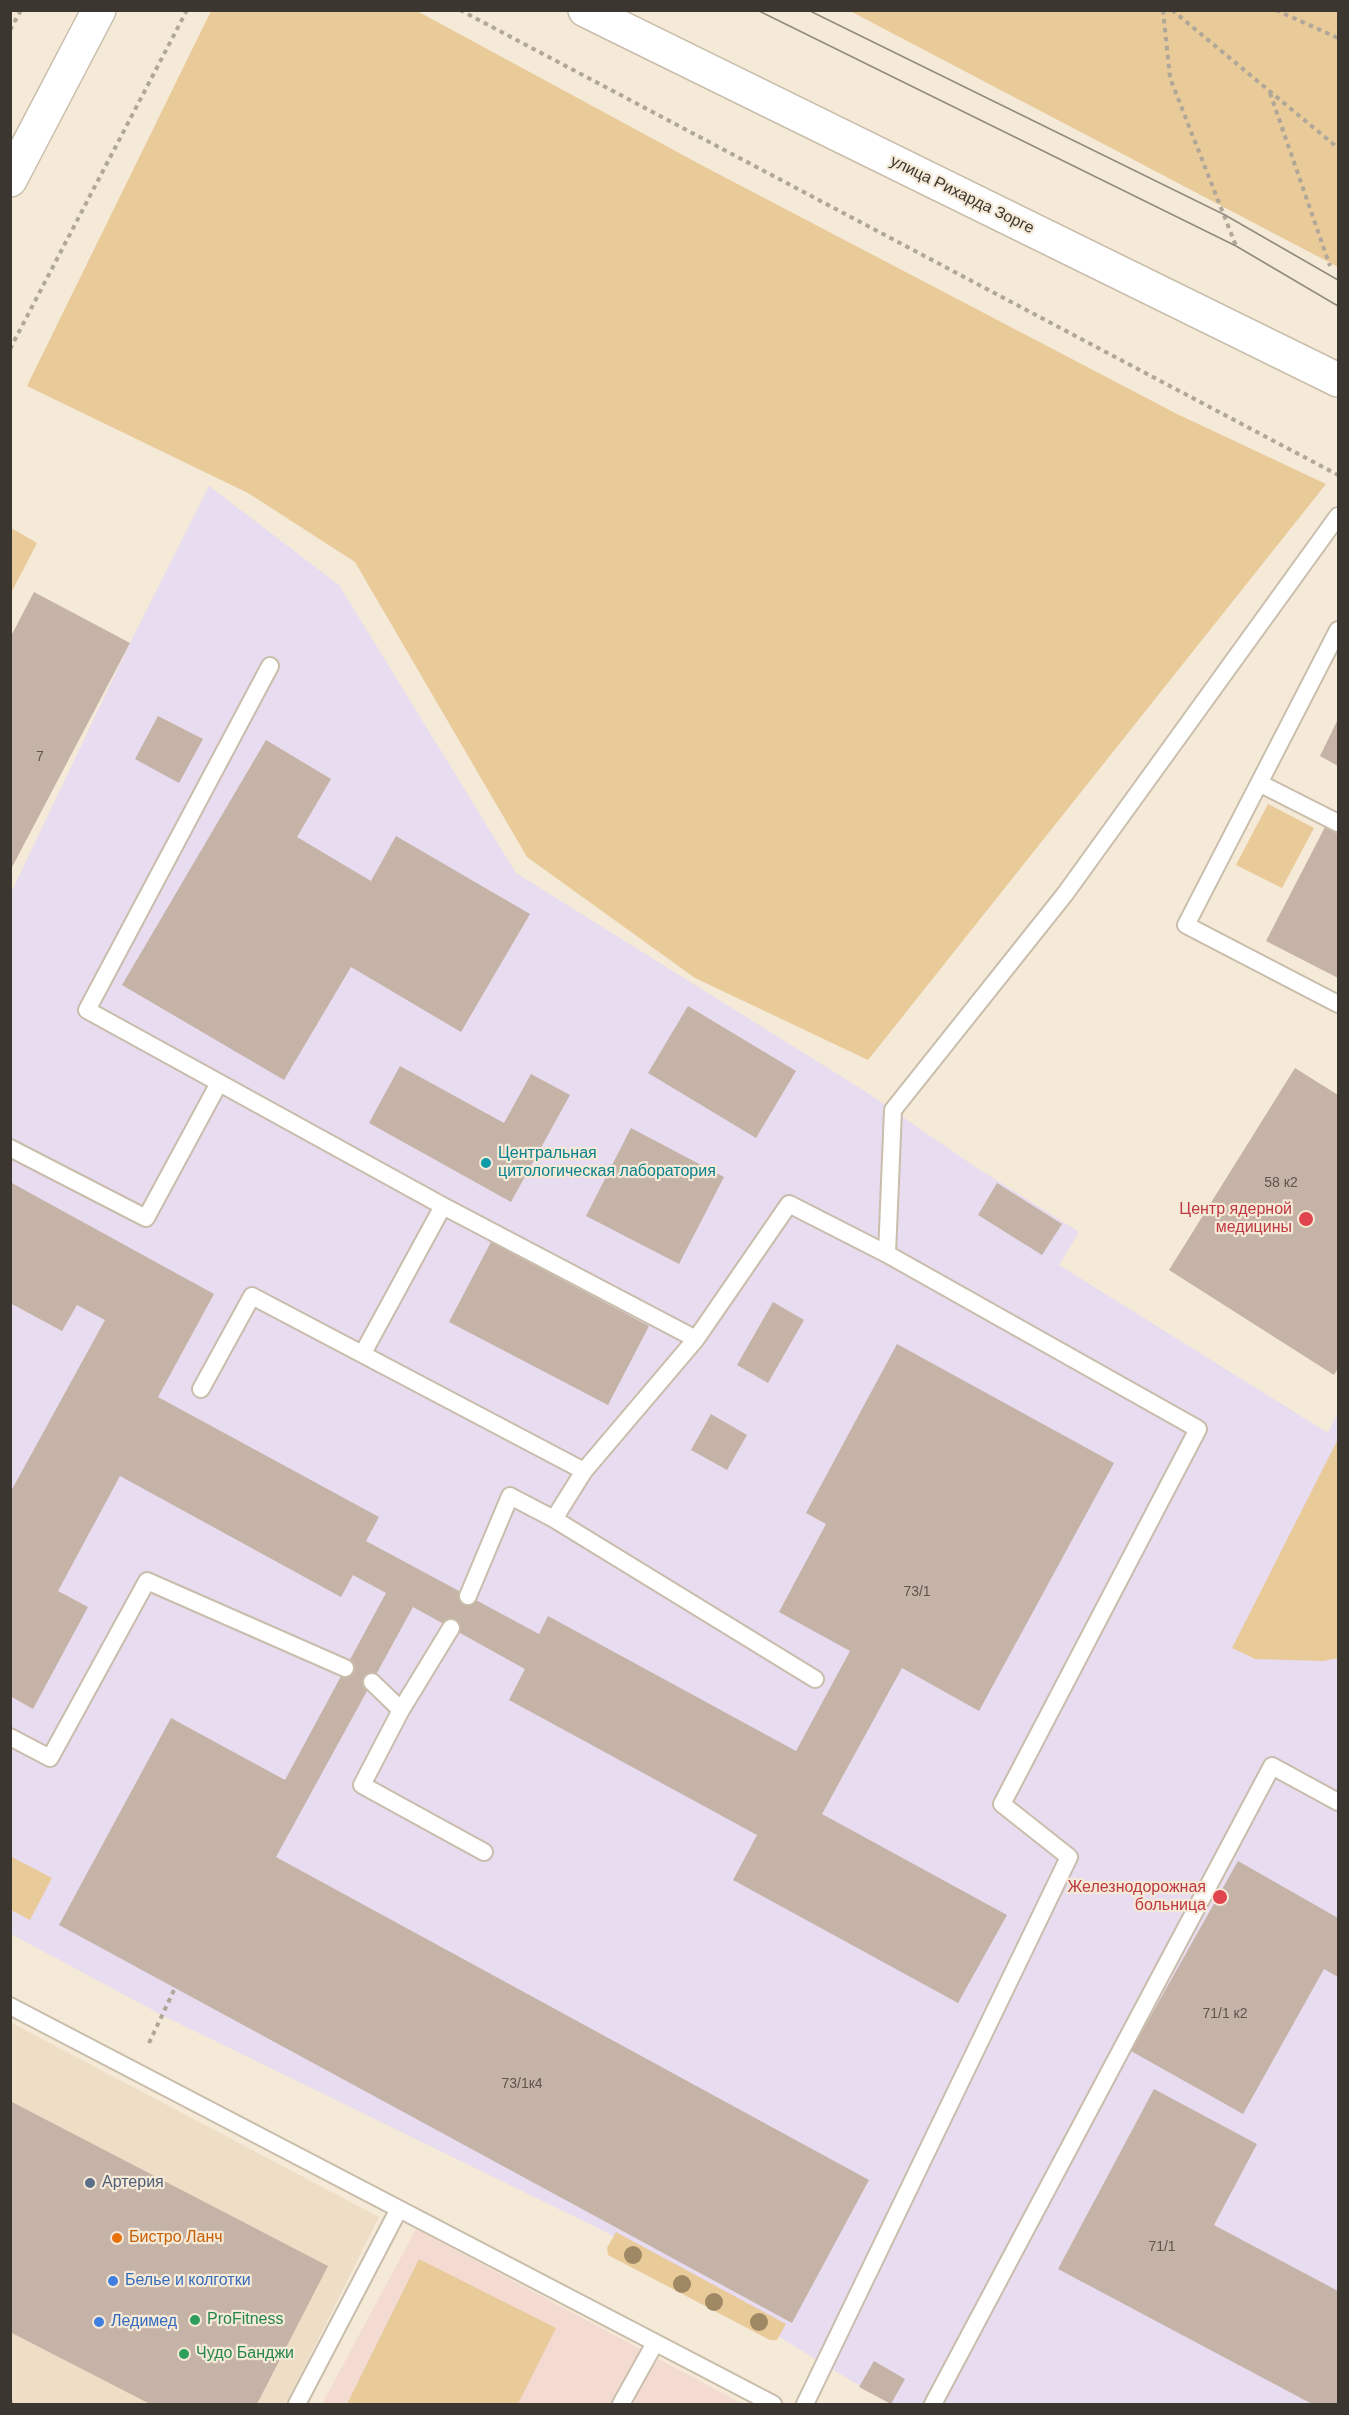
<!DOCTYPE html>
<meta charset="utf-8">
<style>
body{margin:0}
#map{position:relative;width:1349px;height:2415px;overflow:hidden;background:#f5e9d7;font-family:Arial,sans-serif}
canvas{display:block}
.frame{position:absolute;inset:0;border:12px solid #3b362f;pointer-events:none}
</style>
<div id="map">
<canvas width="1349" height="2415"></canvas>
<div class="frame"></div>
</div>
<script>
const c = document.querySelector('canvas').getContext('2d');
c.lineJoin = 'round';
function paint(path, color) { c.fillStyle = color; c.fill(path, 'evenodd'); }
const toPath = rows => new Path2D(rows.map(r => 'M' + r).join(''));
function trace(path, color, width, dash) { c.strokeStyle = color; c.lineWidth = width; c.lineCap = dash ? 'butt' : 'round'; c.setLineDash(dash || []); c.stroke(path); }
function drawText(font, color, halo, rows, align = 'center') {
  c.font = font + ' Arial,sans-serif'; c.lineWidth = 4.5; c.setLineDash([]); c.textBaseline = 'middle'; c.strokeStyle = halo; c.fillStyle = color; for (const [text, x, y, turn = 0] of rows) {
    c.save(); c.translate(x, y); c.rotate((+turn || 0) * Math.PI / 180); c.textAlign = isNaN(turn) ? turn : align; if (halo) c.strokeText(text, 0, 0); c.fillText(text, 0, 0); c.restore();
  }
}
paint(toPath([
 [10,2022,379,2217,286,2404,11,2404]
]), '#eedec5');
paint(toPath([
 [416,2229,743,2404,322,2404]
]), '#f3dbd2');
paint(toPath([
 [209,486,339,585,516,873,866,1092,974,1166,1079,1232,1059,1265,1328,1433,1338,1412,1338,2404,890,2404,604,2231,162,2015,11,1934,10,895,130,643]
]), '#e8dcf0');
paint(toPath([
 [211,11,417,11,705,167,1177,414,1326,484,868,1060,695,978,527,857,355,562,248,493,27,386],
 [850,11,1338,11,1338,267],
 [11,528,37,543,11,593],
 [1268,804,1314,828,1282,888,1236,865],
 [1338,1439,1338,1658,1324,1661,1255,1659,1232,1648],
 [10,1856,52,1878,30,1920,11,1910],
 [616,2232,786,2324,777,2340,770,2340,608,2255,607,2248],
 [419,2259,556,2328,518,2404,347,2404]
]), '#e9ca99');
paint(toPath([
 [34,592,130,643,10,871,10,638],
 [158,716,203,739,179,783,135,759],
 [1338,719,1338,766,1320,756],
 [266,740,331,779,297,837,371,881,396,836,530,914,461,1032,351,967,284,1080,122,985],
 [1325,827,1338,834,1338,978,1266,941],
 [688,1006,796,1071,756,1138,648,1073],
 [400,1066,504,1123,531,1074,570,1095,511,1202,369,1123],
 [1295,1068,1338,1095,1338,1368,1334,1375,1169,1270],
 [631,1128,724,1177,679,1264,586,1216],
 [10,1182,214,1294,158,1397,379,1517,366,1541,539,1634,548,1616,796,1751,850,1651,779,1612,826,1524,806,1513,897,1344,1114,1463,979,1711,902,1668,822,1814,1007,1915,958,2003,733,1880,757,1835,509,1700,525,1669,413,1607,276,1857,869,2180,792,2323,59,1925,171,1718,285,1780,386,1593,353,1575,341,1597,120,1476,58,1591,88,1607,33,1709,10,1696,10,1493,105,1320,77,1305,62,1331,10,1303],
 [997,1183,1062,1224,1042,1255,978,1215],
 [491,1242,649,1326,608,1405,449,1322],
 [773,1302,804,1320,768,1383,737,1365],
 [711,1414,747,1435,727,1470,691,1450],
 [1238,1861,1338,1918,1338,1977,1324,1969,1243,2114,1131,2051],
 [1154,2089,1257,2144,1214,2225,1338,2291,1338,2404,1312,2404,1058,2269],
 [10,2101,328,2266,257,2404,150,2404,10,2332],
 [874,2361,905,2379,891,2404,859,2387]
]), '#c6b3a7');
const service = toPath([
 [1338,630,1186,925,1338,1004],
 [270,666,87,1010,443,1206,696,1339],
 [1259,783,1338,823],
 [10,1148,146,1218,219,1083],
 [887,1254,893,1110,1065,894,1338,516],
 [363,1353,443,1206],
 [201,1389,252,1296,584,1471],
 [554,1519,815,1679],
 [468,1596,510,1496,554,1519,584,1471,696,1339,789,1204,887,1254,1198,1429,1002,1804,1069,1857,805,2404],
 [451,1628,401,1710,362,1785,484,1852],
 [372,1682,401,1710],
 [10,1737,50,1758,147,1581,345,1668],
 [10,2006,773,2404],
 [297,2404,399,2209],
 [621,2404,655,2343],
 [933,2404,1272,1766,1338,1802]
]);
const tertiary = toPath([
 [585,10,1338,380],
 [10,180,99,10]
]);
trace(service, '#c9bdab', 20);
trace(tertiary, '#c9bdab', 36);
trace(toPath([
 [460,10,1338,475],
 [1163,10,1170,78,1236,246],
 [1172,10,1338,148],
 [1276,10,1338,38],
 [10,30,21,10],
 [1270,93,1330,266],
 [10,349,187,10],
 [149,2043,175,1988],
 [10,2400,11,2404]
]), '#b0a799', 4, [4.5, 4.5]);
trace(service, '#fff', 16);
trace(tertiary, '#fff', 33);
trace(toPath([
 [757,10,1236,246,1338,306],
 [808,10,1225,215,1338,280]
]), '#928a7e', 1.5);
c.fillStyle = '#9e8964';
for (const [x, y] of [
 [633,2255],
 [682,2284],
 [714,2302],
 [759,2322]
]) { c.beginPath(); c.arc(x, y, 9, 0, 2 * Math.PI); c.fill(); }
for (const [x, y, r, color] of [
 [486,1163,6,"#0f9aa8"],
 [1306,1219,8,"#e0444e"],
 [1220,1897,8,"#e0444e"],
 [90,2183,6,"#5c6f8a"],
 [117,2238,6,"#e8710a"],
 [113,2281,6,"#3f7fe0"],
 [195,2320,6,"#2e9e5b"],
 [99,2322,6,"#3f7fe0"],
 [184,2354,6,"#2e9e5b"]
]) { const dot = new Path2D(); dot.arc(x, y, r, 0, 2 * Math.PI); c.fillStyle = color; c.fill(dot); trace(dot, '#f5e9d7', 2); }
drawText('14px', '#5e554d', null, [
 ["7",40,757],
 ["58 к2",1281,1183],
 ["73/1",917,1592],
 ["71/1 к2",1225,2014],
 ["73/1к4",522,2084],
 ["71/1",1162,2247]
]);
drawText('16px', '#3b362f', '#f5e9d7', [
 ["улица Рихарда Зорге",962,195,26]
]);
drawText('16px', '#0d838f', '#f5e9d7', [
 ["Центральная",498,1154],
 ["цитологическая лаборатория",498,1172]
], 'left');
drawText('16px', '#be3a42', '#f5e9d7', [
 ["Центр ядерной",1292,1210],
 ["медицины",1292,1228],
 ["Железнодорожная",1206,1888],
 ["больница",1206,1906]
], 'right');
drawText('16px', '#4e5e75', '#f5e9d7', [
 ["Артерия",102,2183]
], 'left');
drawText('16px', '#c56008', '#f5e9d7', [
 ["Бистро Ланч",129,2238]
], 'left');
drawText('16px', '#366cbe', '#f5e9d7', [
 ["Белье и колготки",125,2281],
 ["Ледимед",111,2322]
], 'left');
drawText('16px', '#27864d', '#f5e9d7', [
 ["ProFitness",207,2320],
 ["Чудо Банджи",196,2354]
], 'left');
</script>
